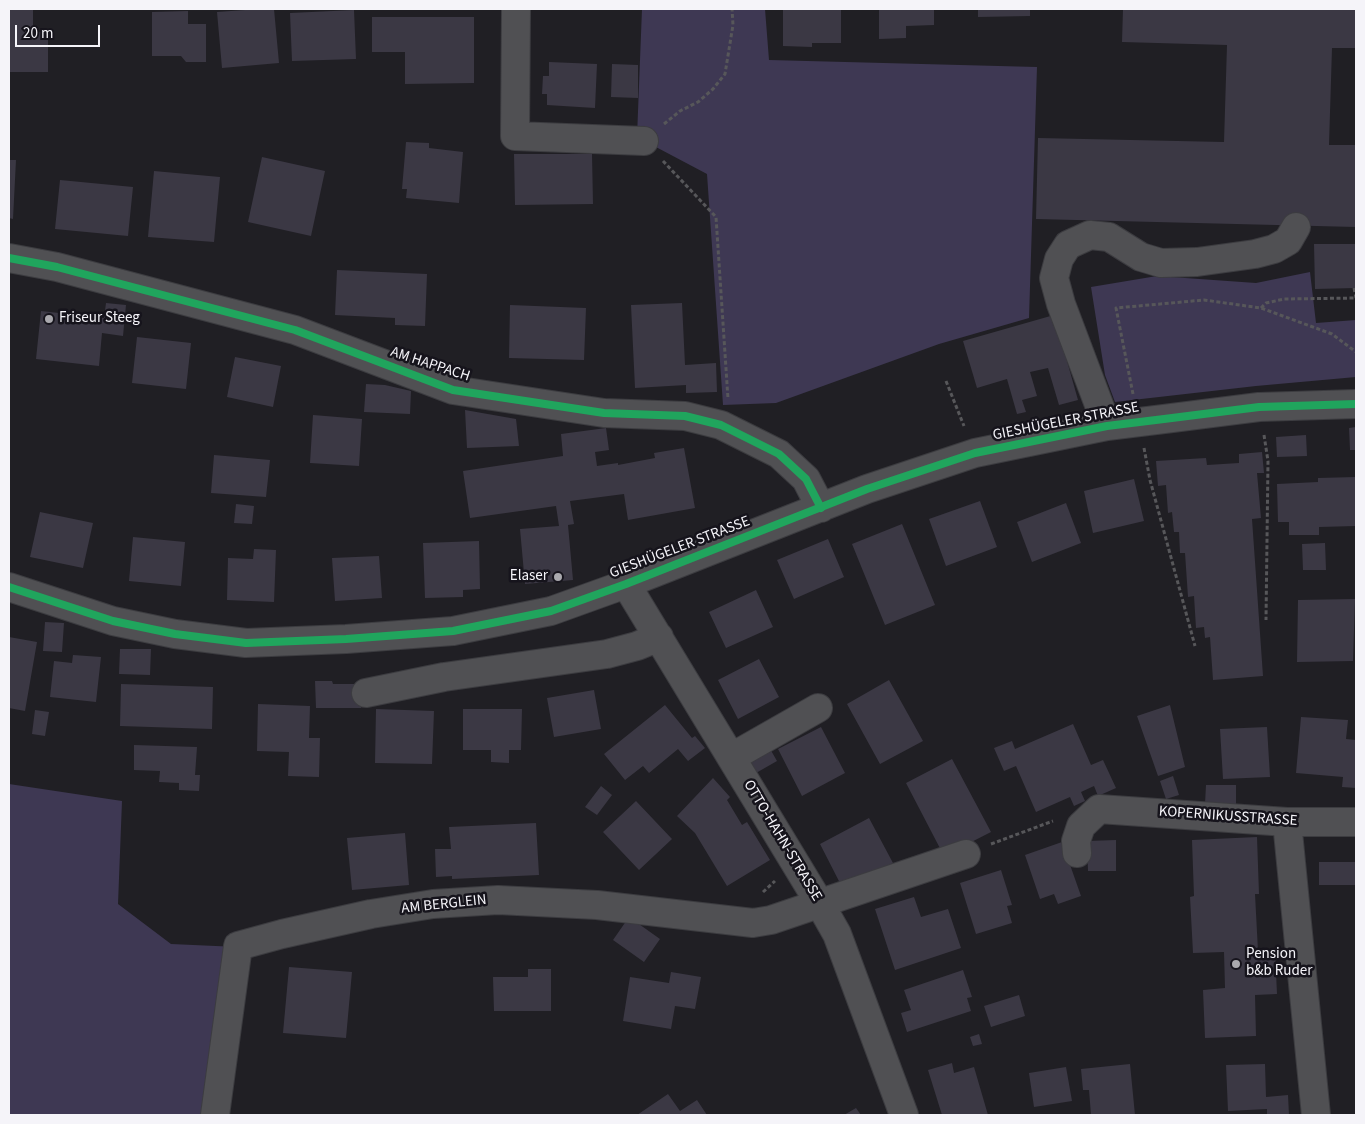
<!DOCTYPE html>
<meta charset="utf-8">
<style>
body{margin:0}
#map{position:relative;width:1365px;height:1124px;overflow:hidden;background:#201f24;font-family:"Source Sans 3",sans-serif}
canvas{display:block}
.frame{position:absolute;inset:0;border:10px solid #f5f4f9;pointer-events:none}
.scale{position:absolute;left:15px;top:25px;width:85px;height:22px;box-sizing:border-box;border:2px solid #f5f4f9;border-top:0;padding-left:6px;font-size:15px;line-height:18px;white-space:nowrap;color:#f5f4f9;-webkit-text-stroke:4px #16141c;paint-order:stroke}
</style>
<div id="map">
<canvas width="1365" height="1124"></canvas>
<div class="frame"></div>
<div class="scale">20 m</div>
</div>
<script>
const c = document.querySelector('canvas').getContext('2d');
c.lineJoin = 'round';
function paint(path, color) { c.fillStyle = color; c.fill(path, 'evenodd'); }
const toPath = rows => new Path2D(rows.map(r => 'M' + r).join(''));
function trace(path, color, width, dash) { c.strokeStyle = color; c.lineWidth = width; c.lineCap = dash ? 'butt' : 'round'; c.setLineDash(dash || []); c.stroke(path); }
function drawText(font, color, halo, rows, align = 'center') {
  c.font = font + ' "Source Sans 3",sans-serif'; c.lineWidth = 5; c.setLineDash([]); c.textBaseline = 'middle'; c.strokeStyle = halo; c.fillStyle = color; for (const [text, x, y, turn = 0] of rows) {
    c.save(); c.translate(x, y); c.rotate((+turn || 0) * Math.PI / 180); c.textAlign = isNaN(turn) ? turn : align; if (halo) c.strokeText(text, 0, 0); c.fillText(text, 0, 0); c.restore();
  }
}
paint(toPath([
 [642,9,765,9,769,60,1037,67,1029,318,939,344,776,403,723,405,707,174,637,137],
 [1310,272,1316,323,1356,320,1356,377,1256,386,1115,402,1105,375,1091,287,1157,276,1256,283],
 [9,784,122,801,118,904,171,944,238,947,215,1115,9,1115]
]), '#3e3853');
paint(toPath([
 [9,9,33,9,33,32,48,32,48,72,9,72],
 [259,9,274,9,279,63,222,68,217,12],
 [783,9,841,9,841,43,812,43,812,47,783,46],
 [879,9,934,9,934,25,906,26,906,38,879,39],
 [978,9,1030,9,1030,16,978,17],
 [1123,9,1356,9,1356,48,1332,48,1329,145,1356,145,1356,227,1036,219,1038,138,1224,142,1227,45,1122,42],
 [354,10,356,59,292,61,290,13],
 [188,11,188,24,206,24,206,62,186,62,181,56,152,56,152,12],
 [372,17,474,17,474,83,405,84,405,52,372,52],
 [549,62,597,64,595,108,547,105,547,94,542,94,543,76,549,76],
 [612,64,638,65,638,98,611,97],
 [406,142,429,143,429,148,463,152,459,203,406,198,407,189,402,189],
 [514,154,592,154,593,204,515,205],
 [262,157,325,171,311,236,248,222],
 [9,160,16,160,13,219,9,218],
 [154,171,220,177,214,242,148,237],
 [60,180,133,187,128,236,55,229],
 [1314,244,1356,244,1356,288,1315,289],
 [337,270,427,274,425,326,395,325,395,318,335,315],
 [106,303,126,305,123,336,102,333,99,366,36,359,41,311,104,318],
 [682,303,685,365,716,363,717,392,686,393,686,385,635,388,631,305],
 [510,305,586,308,584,360,509,358],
 [1054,315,1078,400,1059,405,1048,368,1030,372,1037,396,1022,400,1026,412,1017,414,1007,379,977,388,963,341],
 [137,337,191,343,186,389,132,383],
 [235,357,281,366,273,407,227,397],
 [366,384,385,385,411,391,410,414,364,412],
 [465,410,516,419,519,446,467,448],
 [313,415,362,419,359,466,310,463],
 [1356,427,1356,450,1350,450,1349,428],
 [606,428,609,450,595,452,597,466,618,463,618,465,655,458,654,453,684,448,695,508,628,520,624,494,570,501,574,524,568,525,573,580,525,584,520,529,559,526,556,506,470,518,463,471,563,456,561,434],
 [1306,435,1307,456,1277,457,1276,437],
 [1262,452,1264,473,1257,473,1261,518,1252,519,1263,676,1213,680,1210,637,1205,638,1204,627,1196,628,1194,596,1188,597,1185,553,1180,553,1179,532,1174,532,1172,512,1168,513,1166,485,1158,486,1156,461,1206,458,1207,465,1239,463,1239,454],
 [214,455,270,460,266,497,211,493],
 [1356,477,1356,526,1319,527,1319,535,1289,535,1289,522,1278,522,1277,484,1318,482,1318,478],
 [1134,479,1144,521,1093,533,1084,491],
 [980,501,997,547,946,566,929,519],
 [1066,503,1081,543,1032,562,1017,522],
 [236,504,254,506,252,524,234,523],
 [40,512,93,523,83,568,30,557],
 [902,524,935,605,885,625,852,544],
 [133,537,185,542,181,586,129,581],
 [828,539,844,577,794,599,777,560],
 [479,541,480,589,463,590,463,597,425,598,423,543],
 [1325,543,1326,570,1303,570,1302,544],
 [254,549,276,550,274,602,227,600,228,558,253,559],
 [379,556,382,598,335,601,332,558],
 [756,590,773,627,726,648,709,612],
 [1355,599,1353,661,1297,662,1298,600],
 [45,622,64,623,62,652,43,651],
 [9,637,37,642,25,711,9,708],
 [120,649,151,649,150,675,119,674],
 [73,655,101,657,96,702,50,697,54,661,72,663],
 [759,659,779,697,738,719,718,680],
 [889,680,923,741,880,764,847,704],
 [315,681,332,681,333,684,361,684,361,708,316,708],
 [121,684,213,687,212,729,120,726],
 [594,690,601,729,554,737,547,698],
 [258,704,310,706,309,738,320,738,319,777,288,776,289,752,257,751],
 [665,705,692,738,695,736,705,748,688,761,678,749,649,773,643,766,625,780,604,754],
 [1170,705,1185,767,1158,776,1137,716],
 [376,709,434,711,432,764,375,763],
 [463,709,522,709,521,750,509,750,509,763,491,762,491,750,463,750],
 [35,710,49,712,45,736,32,734],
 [1301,717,1348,720,1346,739,1356,740,1356,788,1342,787,1343,777,1296,773],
 [1073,724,1091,765,1103,760,1116,788,1098,796,1094,786,1081,792,1085,801,1074,806,1070,797,1036,812,1016,766,1004,771,994,748,1012,741,1015,749],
 [821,727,845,773,802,796,778,749],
 [1267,727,1270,777,1223,779,1220,729],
 [134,745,197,747,195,775,200,775,199,791,179,790,179,783,159,782,160,771,134,770],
 [769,747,777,761,756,773,747,760],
 [952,759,991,832,944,856,906,783],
 [1173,776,1179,795,1166,799,1160,781],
 [713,778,730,797,727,800,742,825,747,822,770,860,727,886,695,833,677,816],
 [1206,785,1236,785,1236,804,1205,804],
 [601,786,612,795,597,815,585,807],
 [636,801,672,839,639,870,603,832],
 [869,818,893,863,843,889,820,844],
 [536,823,539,875,452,879,452,876,436,877,435,849,451,849,449,827],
 [405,833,409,885,352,890,347,838],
 [1257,837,1259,894,1255,894,1258,951,1275,950,1277,994,1255,995,1256,1036,1205,1038,1203,990,1225,988,1224,952,1193,953,1190,897,1194,896,1192,840],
 [1116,840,1116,871,1088,871,1087,841],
 [1062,842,1081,896,1058,904,1054,894,1040,899,1025,855],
 [1319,862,1356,862,1356,885,1319,885],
 [1001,870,1012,905,1007,906,1012,923,976,934,960,883],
 [914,897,921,917,948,909,961,948,895,970,875,909],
 [629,917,660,939,644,962,613,940],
 [289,967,352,972,346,1038,283,1033],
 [528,969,551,969,551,1011,494,1011,493,977,528,977],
 [963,970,972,997,967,998,971,1011,907,1032,901,1013,911,1010,904,990],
 [671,972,701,977,695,1009,675,1006,671,1029,623,1021,630,977,669,983],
 [1019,995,1025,1016,991,1027,984,1006],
 [979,1034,982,1044,973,1046,970,1037],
 [952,1063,954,1073,974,1067,988,1115,942,1115,928,1070],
 [1130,1064,1135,1115,1091,1115,1089,1090,1083,1090,1081,1069],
 [1265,1064,1266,1097,1288,1095,1289,1115,1267,1115,1267,1109,1228,1111,1226,1065],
 [1066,1067,1072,1101,1034,1107,1029,1073],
 [668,1094,680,1111,697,1100,707,1115,637,1115],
 [856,1108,861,1115,844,1115]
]), '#3b3844');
const minor = toPath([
 [516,9,515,136,644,141],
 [9,258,57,267,295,330,453,390,604,413,685,416,721,425,779,454,806,479,821,508],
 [1107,426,1061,304,1054,278,1059,259,1068,245,1090,235,1109,237,1141,257,1161,263,1197,262,1255,254,1274,249,1288,241,1296,227],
 [626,584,820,904,837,934,904,1115],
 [9,587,113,621,175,634,246,643,346,639,453,631,551,611,626,584,867,489,975,453,1107,426,1164,419,1259,407,1356,404],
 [366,693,444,677,607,654,637,646,659,637],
 [732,757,818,708],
 [1287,822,1316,1115],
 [1077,853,1076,841,1081,826,1099,809,1287,822,1356,822],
 [215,1115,238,946,282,934,371,914,433,904,498,900,597,905,753,923,771,920,966,854]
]);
trace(minor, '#3c3c40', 30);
trace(toPath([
 [664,124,680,111,698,102,713,89,725,74,733,25,732,9],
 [663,161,716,217,728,399],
 [1354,288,1356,298],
 [1261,308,1266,303,1284,299,1356,298],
 [946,381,964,426],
 [1133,394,1116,308,1204,300,1261,308,1332,334,1356,352],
 [1264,435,1268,461,1266,620],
 [1144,448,1150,480,1195,646],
 [991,844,1053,821],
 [763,892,775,881]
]), '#57575a', 3, [4, 2.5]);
trace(minor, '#505053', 28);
trace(toPath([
 [9,258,57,267,295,330,453,390,604,413,685,416,721,425,779,454,806,479,821,508],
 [9,587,113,621,175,634,246,643,346,639,453,631,551,611,626,584,867,489,975,453,1107,426,1164,419,1259,407,1356,404]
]), '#20a55d', 8);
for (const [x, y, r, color] of [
 [49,319,5,"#aaa9ae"],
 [558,577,5,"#aaa9ae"],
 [1236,964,5,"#aaa9ae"]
]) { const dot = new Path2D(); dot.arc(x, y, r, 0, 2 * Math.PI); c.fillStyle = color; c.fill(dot); trace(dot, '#16141c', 2); }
drawText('15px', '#f5f4f9', '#16141c', [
 ["Friseur Steeg",59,319],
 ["Elaser",548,577,"right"],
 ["Pension",1246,955],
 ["b&b Ruder",1246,972]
], 'left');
drawText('15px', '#f5f4f9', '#16141c', [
 ["AM HAPPACH",430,365,18],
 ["GIESHÜGELER STRASSE",1066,422,-11],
 ["GIESHÜGELER STRASSE",680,548,-21],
 ["KOPERNIKUSSTRASSE",1228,817,4],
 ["OTTO-HAHN-STRASSE",782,841,59],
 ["AM BERGLEIN",444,905,-6]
]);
</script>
